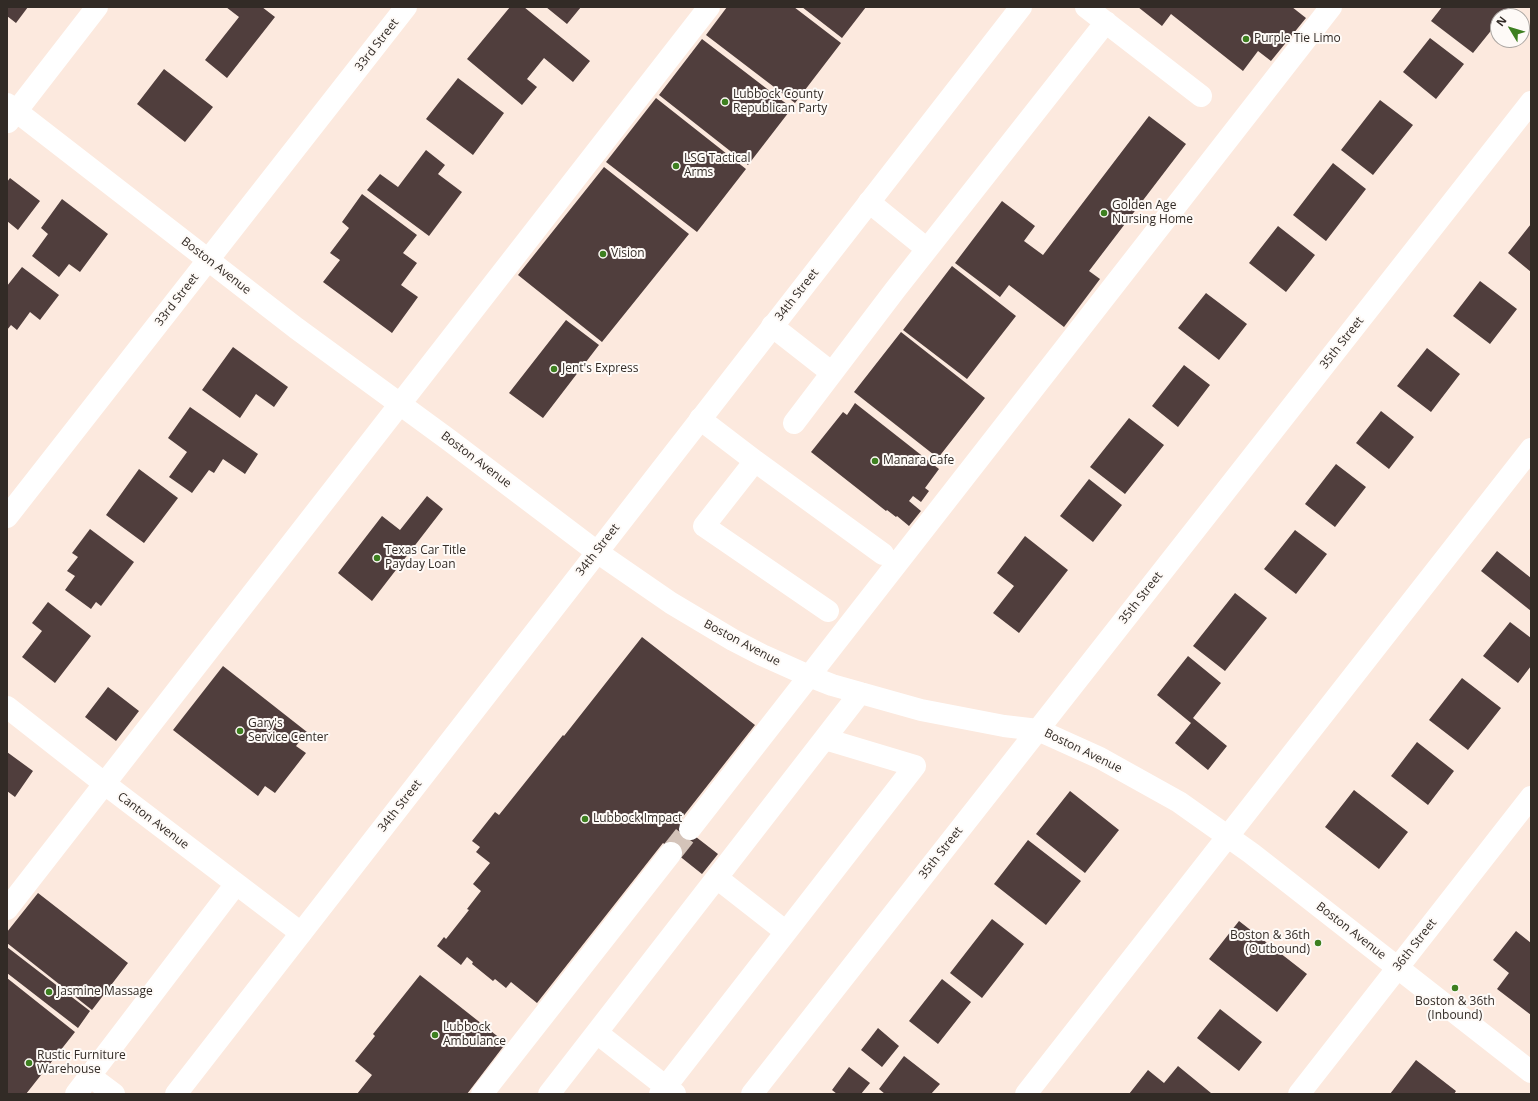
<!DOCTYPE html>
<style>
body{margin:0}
#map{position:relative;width:1538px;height:1101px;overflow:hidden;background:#fce9de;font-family:"Open Sans",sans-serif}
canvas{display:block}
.frame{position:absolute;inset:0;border:8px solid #322b26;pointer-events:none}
.north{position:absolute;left:1490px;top:8px;width:40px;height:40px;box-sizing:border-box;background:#fefaf7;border:1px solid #aca7a3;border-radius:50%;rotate:308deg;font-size:11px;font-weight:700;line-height:16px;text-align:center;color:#322b26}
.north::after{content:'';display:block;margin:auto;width:14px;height:18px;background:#3d7f20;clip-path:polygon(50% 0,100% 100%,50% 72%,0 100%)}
</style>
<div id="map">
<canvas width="1538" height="1101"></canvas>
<div class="frame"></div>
<div class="north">N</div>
</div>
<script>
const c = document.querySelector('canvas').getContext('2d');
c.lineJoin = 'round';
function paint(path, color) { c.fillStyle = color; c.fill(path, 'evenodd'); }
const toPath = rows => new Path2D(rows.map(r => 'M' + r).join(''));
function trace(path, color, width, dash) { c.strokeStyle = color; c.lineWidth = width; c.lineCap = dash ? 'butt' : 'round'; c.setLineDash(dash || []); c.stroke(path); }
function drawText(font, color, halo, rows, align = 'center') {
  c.font = font + ' "Open Sans",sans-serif'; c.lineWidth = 4; c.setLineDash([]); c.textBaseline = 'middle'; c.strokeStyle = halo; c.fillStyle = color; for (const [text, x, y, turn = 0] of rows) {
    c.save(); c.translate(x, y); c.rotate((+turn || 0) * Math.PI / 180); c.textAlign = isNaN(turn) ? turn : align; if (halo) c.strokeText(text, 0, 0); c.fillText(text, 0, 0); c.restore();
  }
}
paint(toPath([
 [7,7,28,7,16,23,7,16],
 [226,7,262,7,275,17,227,78,205,60,239,17],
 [510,7,524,7,590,61,573,82,544,58,527,79,537,87,522,105,467,59],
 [546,7,581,7,567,24],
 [727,7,794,7,841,43,795,103,706,35],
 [802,7,866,7,842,38],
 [1138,7,1292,7,1306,18,1271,61,1258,51,1243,71,1171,14,1162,26],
 [1442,7,1509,7,1502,16,1498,16,1498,22,1473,53,1431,21],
 [1430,38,1464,64,1436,99,1403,72],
 [702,39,792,108,748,165,659,95],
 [164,69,213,107,185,142,137,104],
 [458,78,504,113,473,155,426,119],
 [656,98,746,169,697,232,606,162],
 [1380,100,1413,125,1373,175,1341,150],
 [1149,116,1186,144,1089,271,1100,279,1064,327,1009,285,1000,297,955,263,1002,201,1035,226,1024,241,1043,255],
 [426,150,445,165,438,174,462,192,429,236,367,190,380,174,398,187],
 [1333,163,1366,189,1326,241,1293,215],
 [604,167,689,234,602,342,518,275],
 [10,178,40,201,18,230,7,221,7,182],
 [362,194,417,235,403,253,417,263,401,285,418,297,392,333,323,282,340,260,330,253,349,228,342,222],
 [62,199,108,234,80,272,69,264,59,277,32,256,48,234,41,228],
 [1531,224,1531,272,1508,253],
 [1278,226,1315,255,1286,292,1249,263],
 [952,266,1016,316,967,379,903,330],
 [22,267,59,295,40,320,30,312,17,330,11,325,7,330,7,286],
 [1480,281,1517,309,1490,344,1453,316],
 [1206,293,1247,324,1219,360,1178,328],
 [566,320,599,345,543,418,509,393],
 [901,332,985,398,938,458,854,392],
 [233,347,288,387,274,407,256,394,240,418,202,390],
 [1427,348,1460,374,1431,412,1397,386],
 [1184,365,1210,385,1178,427,1152,406],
 [855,403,939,469,925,488,929,491,921,502,913,496,909,501,921,511,909,526,897,516,896,517,887,510,886,511,811,452,843,412,847,415],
 [190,407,258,454,245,474,223,459,214,473,209,470,192,493,169,477,187,452,168,438],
 [1381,411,1414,437,1389,469,1356,443],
 [1129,418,1164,445,1125,494,1090,467],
 [1336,464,1366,487,1335,527,1305,504],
 [139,469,178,498,144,543,106,515],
 [1089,479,1122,505,1093,542,1060,516],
 [427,496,443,509,372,601,338,573,382,516,400,530],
 [90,529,134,562,101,606,96,602,91,609,65,590,75,576,67,571,78,557,72,553],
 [1295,530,1327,554,1296,594,1264,569],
 [1025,536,1068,570,1019,633,993,613,1014,586,997,573],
 [1497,551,1531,578,1531,611,1481,571],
 [1235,593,1267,618,1225,671,1193,646],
 [48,602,91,636,55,683,22,657,42,631,32,623],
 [1510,622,1531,638,1531,666,1518,683,1483,656],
 [642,637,755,725,678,823,718,854,702,874,663,843,537,1003,511,982,506,988,495,979,493,981,472,964,473,962,467,957,461,965,437,946,444,937,446,939,469,910,467,909,481,891,473,884,490,863,476,852,480,847,472,841,495,812,499,815,563,735,564,736],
 [1188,656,1221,683,1193,718,1227,746,1208,770,1175,743,1191,723,1157,695],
 [223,666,307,732,296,746,306,753,275,793,265,786,258,796,173,730],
 [1462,678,1501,708,1468,750,1429,720],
 [108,687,139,711,116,741,85,717],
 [1417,742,1454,771,1428,805,1391,776],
 [7,752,33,771,15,797,7,791],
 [1354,790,1408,832,1379,869,1325,827],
 [1070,791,1119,830,1085,873,1036,834],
 [1028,840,1081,881,1046,925,994,884],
 [38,893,128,963,92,1010,7,943,7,932],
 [992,919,1024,944,982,998,950,973],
 [1239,921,1307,974,1277,1012,1209,959],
 [1516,931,1531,943,1531,1015,1497,989,1509,973,1493,960],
 [7,947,90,1011,78,1028,7,973],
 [420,975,506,1043,467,1094,357,1094,372,1075,355,1061,375,1036,373,1034],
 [7,978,75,1032,26,1094,7,1094],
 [942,979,971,1002,938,1044,909,1021],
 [1220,1009,1262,1042,1239,1071,1197,1038],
 [878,1028,899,1046,882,1067,861,1050],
 [904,1056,940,1084,931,1094,885,1094,879,1089],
 [1416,1060,1456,1091,1454,1094,1390,1094],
 [1178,1066,1211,1093,1210,1094,1129,1094,1148,1070,1164,1083],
 [849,1067,870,1083,861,1094,837,1094,832,1090]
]), '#503e3d');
trace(toPath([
 [671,853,690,829]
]), '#d4c3b9', 22, [22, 11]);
trace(toPath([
 [1086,7,1201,96],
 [7,104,296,328,449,440,597,552,671,603,733,640,762,655,809,676,832,685,921,710,1004,726,1038,730,1100,758,1179,802,1251,853,1531,1072],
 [8,122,97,7],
 [869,202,927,249],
 [772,326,832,373],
 [700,419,755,461,883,554],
 [794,423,895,290,1106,22],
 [755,461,704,526,828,611],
 [7,517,406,7],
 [7,707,105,784,301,933],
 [690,829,1331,7],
 [7,909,709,7],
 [786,932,915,766,825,739],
 [597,1033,675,1094],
 [90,1076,114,1094],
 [76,1094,236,884],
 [482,1094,671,853],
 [549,1094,860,693],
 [660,1094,786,932,717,878],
 [752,1094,1531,102],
 [1026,1094,1531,449],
 [1299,1094,1531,797]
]), '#fff', 22);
trace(toPath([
 [176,1094,1021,7]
]), '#fff', 22);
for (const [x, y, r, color] of [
 [1246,39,4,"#3d7f20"],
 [725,102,4,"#3d7f20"],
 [676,166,4,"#3d7f20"],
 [1104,213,4,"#3d7f20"],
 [603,254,4,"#3d7f20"],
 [554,369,4,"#3d7f20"],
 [875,461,4,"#3d7f20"],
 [377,558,4,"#3d7f20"],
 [240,731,4,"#3d7f20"],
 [585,819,4,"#3d7f20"],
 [1318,943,4,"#3d7f20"],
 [1455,988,4,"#3d7f20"],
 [49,992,4,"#3d7f20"],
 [435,1035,4,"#3d7f20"],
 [29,1063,4,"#3d7f20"]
]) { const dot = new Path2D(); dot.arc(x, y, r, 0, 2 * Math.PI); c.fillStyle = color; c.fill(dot); trace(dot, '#fefaf7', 1.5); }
drawText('12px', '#322b26', '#fefaf7', [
 ["Purple Tie Limo",1254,39],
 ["Lubbock County",733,95],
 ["Republican Party",733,109],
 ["LSG Tactical",684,159],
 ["Arms",684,173],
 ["Golden Age",1112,206],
 ["Nursing Home",1112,220],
 ["Vision",611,254],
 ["Jent's Express",562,369],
 ["Manara Cafe",883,461],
 ["Texas Car Title",385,551],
 ["Payday Loan",385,565],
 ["Gary's",248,724],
 ["Service Center",248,738],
 ["Lubbock Impact",593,819],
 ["Boston & 36th",1310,936,"right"],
 ["(Outbound)",1310,950,"right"],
 ["Jasmine Massage",57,992],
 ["Boston & 36th",1455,1002,"center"],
 ["(Inbound)",1455,1016,"center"],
 ["Lubbock",443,1028],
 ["Ambulance",443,1042],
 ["Rustic Furniture",37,1056],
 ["Warehouse",37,1070]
], 'left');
drawText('12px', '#322b26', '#fefaf7', [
 ["33rd Street",377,45,-52],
 ["Boston Avenue",216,266,38],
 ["34th Street",797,295,-52],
 ["33rd Street",177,300,-52],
 ["35th Street",1342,343,-52],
 ["Boston Avenue",476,460,37],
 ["34th Street",598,550,-52],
 ["35th Street",1141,598,-52],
 ["Boston Avenue",742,643,28],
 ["Boston Avenue",1083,751,26],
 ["34th Street",400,806,-52],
 ["Canton Avenue",153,821,37],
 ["35th Street",941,853,-52],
 ["Boston Avenue",1351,931,38],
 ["36th Street",1415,945,-52]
]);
</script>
